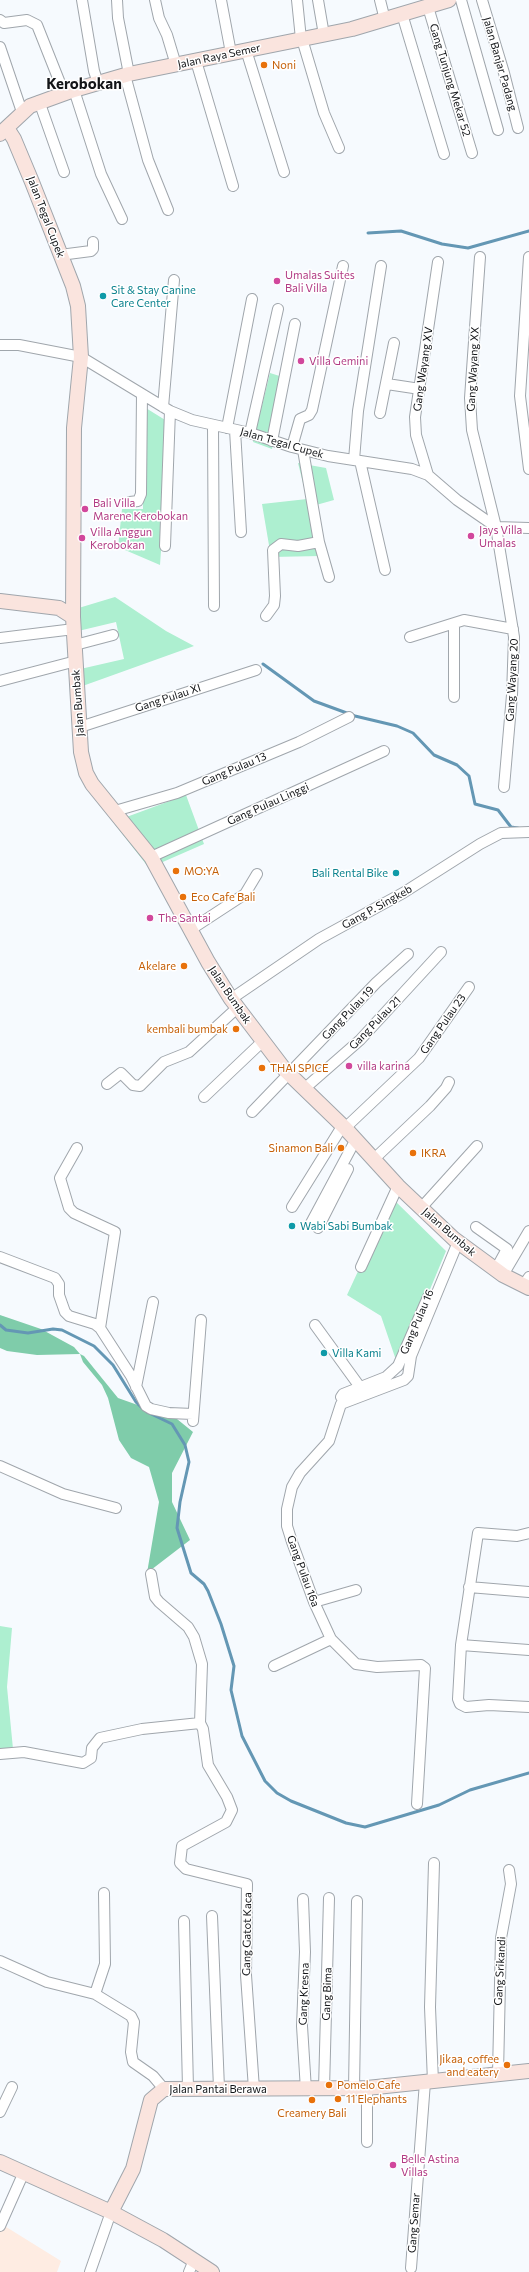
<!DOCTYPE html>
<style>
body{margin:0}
canvas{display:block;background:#f6fafe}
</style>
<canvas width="529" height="2272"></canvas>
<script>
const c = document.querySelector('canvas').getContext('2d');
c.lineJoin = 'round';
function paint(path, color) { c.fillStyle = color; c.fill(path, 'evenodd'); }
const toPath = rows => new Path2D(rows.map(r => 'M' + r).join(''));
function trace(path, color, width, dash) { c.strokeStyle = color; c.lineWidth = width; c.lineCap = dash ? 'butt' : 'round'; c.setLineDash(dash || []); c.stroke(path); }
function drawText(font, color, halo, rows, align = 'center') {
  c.font = font + ' Commissioner,sans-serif'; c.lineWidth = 3; c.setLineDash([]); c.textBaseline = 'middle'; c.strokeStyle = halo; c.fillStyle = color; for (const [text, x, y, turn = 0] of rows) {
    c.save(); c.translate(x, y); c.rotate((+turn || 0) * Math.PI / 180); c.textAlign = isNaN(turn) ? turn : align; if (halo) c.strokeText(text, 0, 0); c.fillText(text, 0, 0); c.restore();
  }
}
paint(toPath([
 [3,2225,61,2261,57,2272,0,2272,0,2231]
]), '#feece2');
paint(toPath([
 [270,373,286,378,272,449,253,442],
 [141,405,170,423,160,565,118,547,122,509,143,509],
 [298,463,326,468,334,500,309,507,321,556,271,557,262,504,307,499],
 [115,597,166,631,194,646,77,688,76,670,124,659,116,622,74,632,72,610],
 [186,795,204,844,149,868,113,822],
 [392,1198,446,1251,398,1366,381,1316,347,1295],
 [0,1626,12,1628,7,1687,13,1749,0,1752]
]), '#adefd0');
paint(toPath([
 [0,1315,41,1329,74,1347,80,1354,84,1356,118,1398,177,1419,193,1432,172,1473,172,1502,190,1540,147,1573,159,1502,149,1467,131,1458,119,1440,108,1398,102,1385,83,1362,80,1354,37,1355,7,1351,0,1348]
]), '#7fccaa');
trace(toPath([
 [368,233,401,231,442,244,468,248,529,231],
 [263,664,314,701,355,716,397,726,413,733,434,755,457,765,469,776,475,804,498,810,511,827,518,828],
 [0,1325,6,1330,28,1333,53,1329,62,1330,94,1346,113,1365,136,1402,143,1409],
 [147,1412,172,1424,185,1445,189,1462,180,1502,177,1528,191,1573,204,1584,208,1591,221,1624,234,1666,231,1690,242,1736,265,1781,277,1793,291,1801,346,1823,365,1827,439,1805,470,1790,529,1773]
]), '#6497b4', 3);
const street = toPath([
 [82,0,94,71,98,83],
 [117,0,118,18,129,74],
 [155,0,159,18,167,35,176,65],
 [221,0,231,53],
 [297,0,301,39],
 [318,0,324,35],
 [380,0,385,20],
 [461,0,498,130],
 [482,0,504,73,518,128],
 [428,7,472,153],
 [402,14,444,154],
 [0,20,4,23,27,20,37,25,64,93],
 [302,39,324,113,339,148],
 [0,47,22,112],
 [246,50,284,172],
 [196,61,233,186],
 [125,75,148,160,168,210],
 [74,90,101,174,122,219],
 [39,101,64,172],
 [60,255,91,251,93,249,93,242],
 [480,257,470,398,472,430,496,527,514,637,512,695,504,787],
 [529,257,520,396,529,469],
 [0,345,19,345,81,357,170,411,192,420,250,433,292,447,328,456,412,469,428,475,457,500,496,527,529,528],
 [387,384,420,389],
 [163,407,174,280],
 [380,413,394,343],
 [213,426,214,606],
 [227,428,252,299],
 [235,430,241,532],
 [250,433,278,309],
 [272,441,295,324],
 [292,447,300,419,309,415,312,410,343,266],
 [303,450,319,542,329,577],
 [354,460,358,411,381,266],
 [360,461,385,570],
 [428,475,416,435,415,417,438,262],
 [130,502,138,501,141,494,142,394],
 [165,546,170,411],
 [266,616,274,605,275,596,273,550,281,544,298,546,319,542],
 [410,637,464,620,513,629],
 [0,638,74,629],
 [75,645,113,635],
 [0,681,76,661],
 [454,697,454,624],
 [80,727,256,670],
 [115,811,177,793,299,742,349,717],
 [151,857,384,751],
 [190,930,245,894,257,874],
 [231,999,319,939,403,893,480,844,501,833,529,832],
 [107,1084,121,1073,133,1085,140,1086,164,1062,189,1052,237,1008],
 [304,1089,360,1040,441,952],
 [204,1097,263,1041],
 [252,1112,376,983,408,954],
 [345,1128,419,1058,469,987],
 [77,1148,60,1178,69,1208,74,1213,115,1232,100,1328],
 [374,1159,430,1106,446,1088,449,1082],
 [292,1207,343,1125],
 [421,1208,477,1146],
 [311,1223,356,1139],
 [476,1227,507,1249,496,1269],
 [318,1228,348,1169],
 [0,1257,55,1278,59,1284,59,1295,65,1312,69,1316,95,1324,100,1328,131,1376,146,1406,151,1409,169,1413,193,1414],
 [361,1267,398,1186],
 [503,1275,529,1231],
 [523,1286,529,1277],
 [315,1325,360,1387],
 [136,1387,153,1302],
 [341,1397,343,1394,386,1377,398,1366,428,1297],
 [193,1421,201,1320],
 [0,1466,63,1494,116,1508],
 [529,1533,517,1536,478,1533,461,1645,458,1699,460,1704,466,1707,489,1705,529,1707],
 [151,1574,155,1597,159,1602,188,1627,194,1637,202,1664,200,1723],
 [469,1587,529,1592],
 [314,1602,356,1590],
 [461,1645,529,1650],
 [274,1666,331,1639],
 [200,1723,203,1729,208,1765,227,1797,232,1810,226,1822,182,1846,180,1863,186,1869,247,1884,246,1975,254,2089],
 [0,1754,24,1752,83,1763,91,1758,92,1748,100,1738,142,1729,200,1723],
 [417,1804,425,1668,421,1665,377,1667,356,1664,331,1639,314,1602,292,1542,287,1526,287,1509,292,1487,300,1473,329,1441,341,1404,404,1380,408,1376,411,1356,458,1242],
 [303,1899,305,1952,302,2026,306,2090],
 [212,1916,219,2088],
 [184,1921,188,2088],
 [0,1961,47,1982,95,1994,131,2016,134,2022,131,2052,133,2062,153,2076,164,2089],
 [95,1994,105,1964,104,1893],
 [498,2073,501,1938,511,1884,509,1870],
 [433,2082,430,2007,434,1863],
 [324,2089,329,1898],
 [354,2089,357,1901],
 [0,2112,12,2087],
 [367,2142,367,2088],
 [0,2226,24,2172],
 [411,2268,425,2082],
 [90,2272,111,2212],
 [189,2272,194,2260]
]);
const secondary = toPath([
 [7,128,14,139,32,182,73,286,78,306,81,357,74,428,73,617,81,752,86,773,92,784,151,857,208,962,231,999,285,1070,345,1128,398,1186,454,1239,503,1275,529,1288],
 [0,134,30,106,74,90,129,74,352,29,449,0],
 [0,601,59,608,73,617],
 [0,2162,111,2212,163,2240,212,2272],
 [111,2212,133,2169,151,2100,164,2089,367,2088,529,2071]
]);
trace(street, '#a0a6ac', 12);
trace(secondary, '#a0a6ac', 16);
trace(street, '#fff', 10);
trace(secondary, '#fae4de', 14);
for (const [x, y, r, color] of [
 [264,65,4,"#e8710a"],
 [277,281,4,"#d1479c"],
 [103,296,4,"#0f9aa8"],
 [301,361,4,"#d1479c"],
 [85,509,4,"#d1479c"],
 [471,536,4,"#d1479c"],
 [82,538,4,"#d1479c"],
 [176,871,4,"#e8710a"],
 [396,873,4,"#0f9aa8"],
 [183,897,4,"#e8710a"],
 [150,918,4,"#d1479c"],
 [184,966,4,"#e8710a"],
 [236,1029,4,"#e8710a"],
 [349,1066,4,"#d1479c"],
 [262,1068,4,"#e8710a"],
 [341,1148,4,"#e8710a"],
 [413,1153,4,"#e8710a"],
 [292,1226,4,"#0f9aa8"],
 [324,1353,4,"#0f9aa8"],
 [507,2065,4,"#e8710a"],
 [329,2085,4,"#e8710a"],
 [338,2099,4,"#e8710a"],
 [312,2100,4,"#e8710a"],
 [393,2165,4,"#d1479c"]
]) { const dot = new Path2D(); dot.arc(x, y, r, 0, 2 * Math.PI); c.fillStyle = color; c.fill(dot); trace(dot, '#fff', 1.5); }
drawText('11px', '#131518', '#fff', [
 ["Jalan Raya Semer",219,56,-12],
 ["Jalan Banjar Padang",500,64,74],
 ["Gang Tunjung Mekar 52",450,80,73],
 ["Jalan Tegal Cupek",46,217,69],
 ["Gang Wayang XV",423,369,-82],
 ["Gang Wayang XX",473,369,-87],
 ["Jalan Tegal Cupek",282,443,16],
 ["Gang Wayang 20",512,680,-87],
 ["Gang Pulau XI",168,698,-18],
 ["Jalan Bumbak",78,703,-94],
 ["Gang Pulau 13",234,769,-23],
 ["Gang Pulau Linggi",268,804,-24],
 ["Gang P. Singkeb",377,907,-29],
 ["Jalan Bumbak",230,995,56],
 ["Gang Pulau 19",348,1013,-46],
 ["Gang Pulau 21",375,1023,-46],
 ["Gang Pulau 23",443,1024,-55],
 ["Jalan Bumbak",449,1232,41],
 ["Gang Pulau 16",417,1322,-67],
 ["Gang Pulau 16a",303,1571,70],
 ["Gang Gatot Kaca",247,1934,-89],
 ["Gang Srikandi",500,1971,-87],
 ["Gang Kresna",304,1994,-88],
 ["Gang Bima",327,1994,-88],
 ["Jalan Pantai Berawa",218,2089],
 ["Gang Semar",414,2223,-86]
]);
drawText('11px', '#c56008', '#fff', [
 ["Noni",272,65],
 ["MO:YA",184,871],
 ["Eco Cafe Bali",191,897],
 ["Akelare",176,966,"right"],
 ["kembali bumbak",228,1029,"right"],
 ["THAI SPICE",270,1068],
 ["Sinamon Bali",333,1148,"right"],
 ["IKRA",421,1153],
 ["Jikaa, coffee",499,2059,"right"],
 ["and eatery",499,2072,"right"],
 ["Pomelo Cafe",337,2085],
 ["11 Elephants",346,2099],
 ["Creamery Bali",312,2113,"center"]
], 'left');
drawText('11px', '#b23c85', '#fff', [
 ["Umalas Suites",285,275],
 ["Bali Villa",285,288],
 ["Villa Gemini",309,361],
 ["Bali Villa",93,503],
 ["Marene Kerobokan",93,516],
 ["Jays Villa",479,530],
 ["Umalas",479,543],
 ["Villa Anggun",90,532],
 ["Kerobokan",90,545],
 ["The Santai",158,918],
 ["villa karina",357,1066],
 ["Belle Astina",401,2159],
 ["Villas",401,2172]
], 'left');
drawText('11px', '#0d838f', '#fff', [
 ["Sit & Stay Canine",111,290],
 ["Care Center",111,303],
 ["Bali Rental Bike",388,873,"right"],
 ["Wabi Sabi Bumbak",300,1226],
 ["Villa Kami",332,1353]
], 'left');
drawText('bold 15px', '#131518', '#fff', [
 ["Kerobokan",84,84]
]);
</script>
